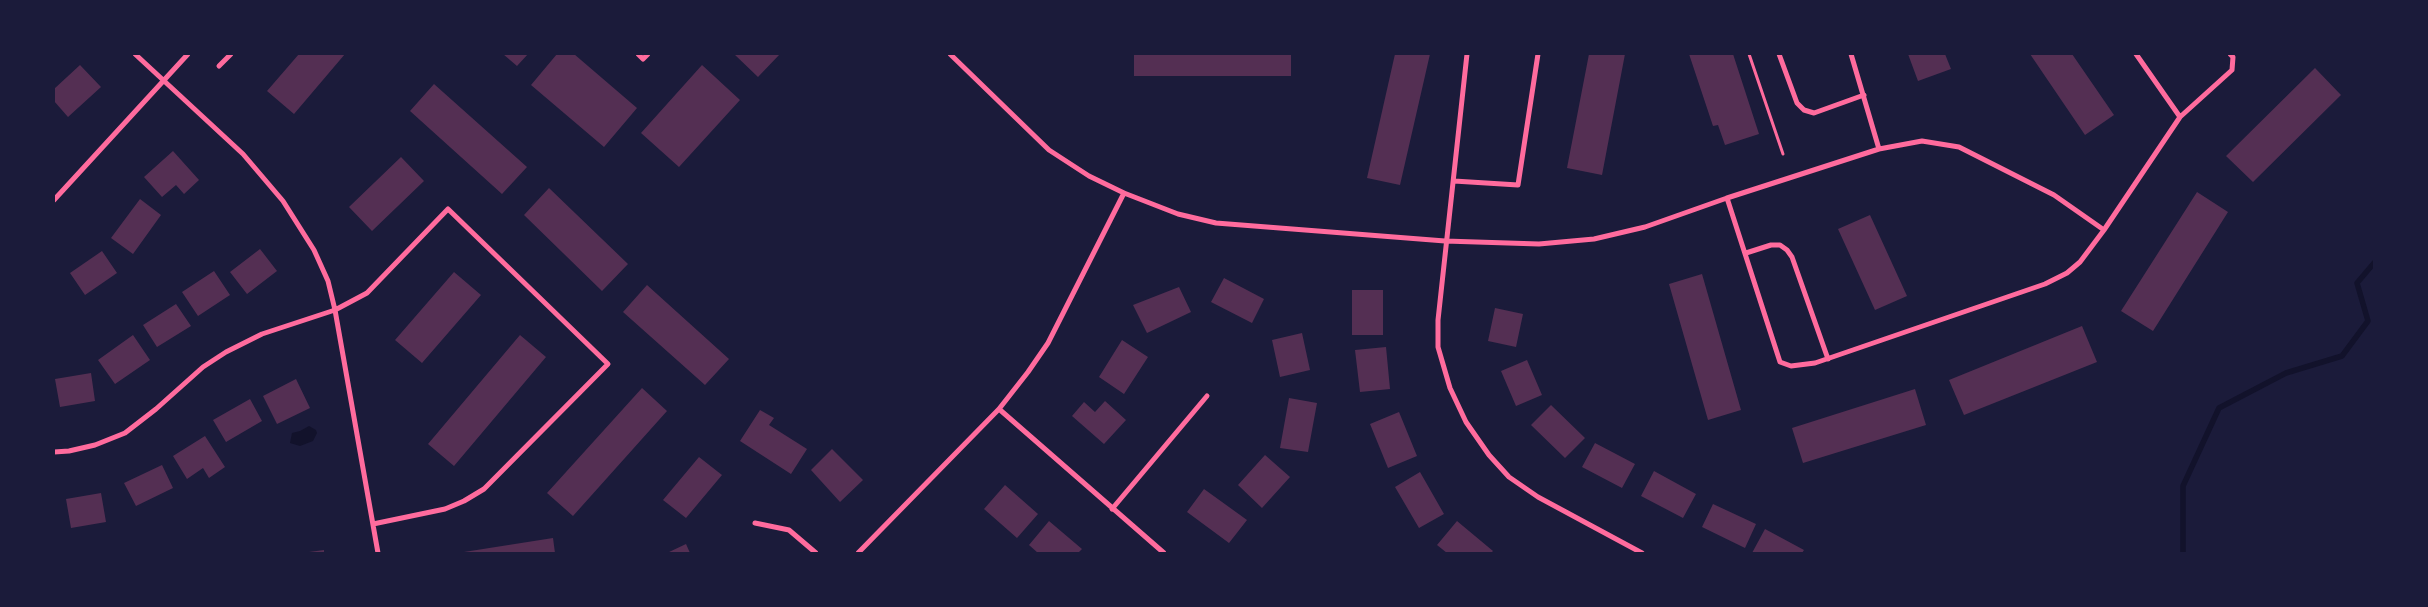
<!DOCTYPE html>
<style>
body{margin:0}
#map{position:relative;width:2428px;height:607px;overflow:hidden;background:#1b1b3a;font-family:Arial,sans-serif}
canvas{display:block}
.frame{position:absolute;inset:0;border:55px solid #1b1b3a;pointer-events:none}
</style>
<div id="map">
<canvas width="2428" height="607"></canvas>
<div class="frame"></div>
</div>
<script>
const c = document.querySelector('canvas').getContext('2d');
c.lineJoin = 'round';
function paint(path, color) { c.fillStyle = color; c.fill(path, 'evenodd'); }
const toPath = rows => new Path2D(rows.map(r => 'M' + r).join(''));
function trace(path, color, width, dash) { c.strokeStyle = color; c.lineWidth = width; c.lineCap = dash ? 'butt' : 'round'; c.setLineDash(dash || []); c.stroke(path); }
paint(toPath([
 [309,426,316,430,317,433,313,441,300,446,290,443,292,433,300,431]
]), '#12122b');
trace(toPath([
 [2183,553,2183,486,2219,408,2286,373,2342,356,2368,321,2357,283,2374,263]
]), '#12122b', 5.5);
paint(toPath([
 [299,54,345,54,294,114,267,91],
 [503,54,528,54,517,66],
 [557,54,574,54,637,108,604,147,531,85],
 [734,54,780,54,758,77],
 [1134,54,1291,54,1291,76,1134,76],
 [1395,54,1430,54,1400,185,1367,178],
 [1589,54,1625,54,1602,175,1567,168],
 [1689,54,1733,54,1759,134,1725,145,1718,125,1713,126],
 [1908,54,1945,54,1951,69,1918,81],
 [2030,54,2072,54,2114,115,2085,135],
 [80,65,101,87,68,117,54,101,54,89],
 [702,65,740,100,679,167,641,133],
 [2315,68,2341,95,2253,182,2226,156],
 [434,84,527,167,502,194,410,111],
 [173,151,199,180,184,194,176,185,162,197,144,177],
 [401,157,424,181,372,231,349,207],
 [549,188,628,264,602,291,524,215],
 [2197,192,2228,212,2153,331,2121,311],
 [140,199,161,215,133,254,111,238],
 [1870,215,1907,296,1875,310,1838,229],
 [260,249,277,271,247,294,230,272],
 [102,251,117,273,85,295,70,273],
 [214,271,230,295,198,316,182,292],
 [454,272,481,295,422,363,395,340],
 [1702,274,1741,410,1708,420,1669,284],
 [1224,278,1264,299,1252,323,1211,302],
 [647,285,729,359,705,385,623,312],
 [1179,287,1191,312,1147,333,1133,305],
 [1352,290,1383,290,1383,335,1352,335],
 [176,304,191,326,157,347,143,325],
 [1495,308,1523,314,1516,347,1488,341],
 [2082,326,2097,362,1964,415,1949,380],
 [1302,333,1310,370,1280,377,1272,340],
 [133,335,150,360,115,384,98,360],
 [520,335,546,357,454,466,428,444],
 [1122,340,1148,357,1124,394,1099,377],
 [1386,347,1390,389,1360,392,1355,350],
 [1527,360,1542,395,1516,406,1501,371],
 [91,373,95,401,60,407,55,379],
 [296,379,310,408,277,424,263,396],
 [642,388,667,411,573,516,547,493],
 [1915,389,1926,425,1803,463,1792,428],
 [1289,398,1317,403,1308,452,1280,448],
 [250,399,262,421,226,442,213,420],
 [1105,401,1126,420,1104,444,1072,416,1084,402,1095,412],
 [1551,405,1585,438,1565,458,1531,425],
 [760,410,774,418,769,425,807,449,791,474,740,441],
 [1399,412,1417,456,1388,468,1370,424],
 [205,436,225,467,209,478,203,468,187,479,173,456],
 [1595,443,1635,464,1622,488,1582,467],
 [832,449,863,480,840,502,811,470],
 [1265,455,1290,477,1262,508,1238,485],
 [699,457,722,475,686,518,663,500],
 [162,465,173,488,136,506,124,483],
 [1654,471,1696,494,1683,518,1641,496],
 [1420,472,1444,514,1419,528,1395,487],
 [1005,485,1038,514,1017,538,984,509],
 [1204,489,1247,520,1229,543,1187,512],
 [101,493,106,522,71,528,66,499],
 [1713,504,1756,524,1745,548,1702,527],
 [1049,521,1082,549,1078,553,1038,553,1029,545],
 [1457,521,1493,551,1491,553,1447,553,1437,545],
 [1765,529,1804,550,1802,553,1752,553],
 [553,538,555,553,464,553,464,552],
 [686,544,690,553,667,553],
 [324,550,324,553,309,553,309,552]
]), '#542f53');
trace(toPath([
 [1749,54,1783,154]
]), '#ff6b9d', 3);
trace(toPath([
 [135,54,243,154,283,201,314,250,328,281,335,310,378,553],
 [638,54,643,59,648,54],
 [950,54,1049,150,1089,176,1124,193,1178,214,1216,223,1445,241,1539,244,1594,239,1645,227,1727,198,1879,149,1922,141,1959,147,2054,195,2104,230],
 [1467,54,1438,320,1438,347,1450,388,1466,422,1489,455,1509,477,1538,497,1642,553],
 [1779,54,1797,103,1804,110,1814,113,1864,95],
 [1851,54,1879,149],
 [2136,54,2180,117,2232,70,2233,57,2230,54],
 [219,66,231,54],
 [1454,181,1518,185,1538,54],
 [1727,198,1780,362,1791,366,1815,363,2045,284,2067,273,2080,262,2104,230,2180,117],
 [54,200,188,54],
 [1746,253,1771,245,1780,245,1787,250,1792,257,1828,359],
 [999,409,1164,553],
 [54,452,69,451,95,445,125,433,156,409,203,367,226,352,262,334,335,310,367,293,448,209,608,364,484,489,464,501,445,509,373,524],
 [1112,509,1207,396],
 [755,523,789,530,816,553],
 [858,553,999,409,1028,372,1048,343,1124,193]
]), '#ff6b9d', 5);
</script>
